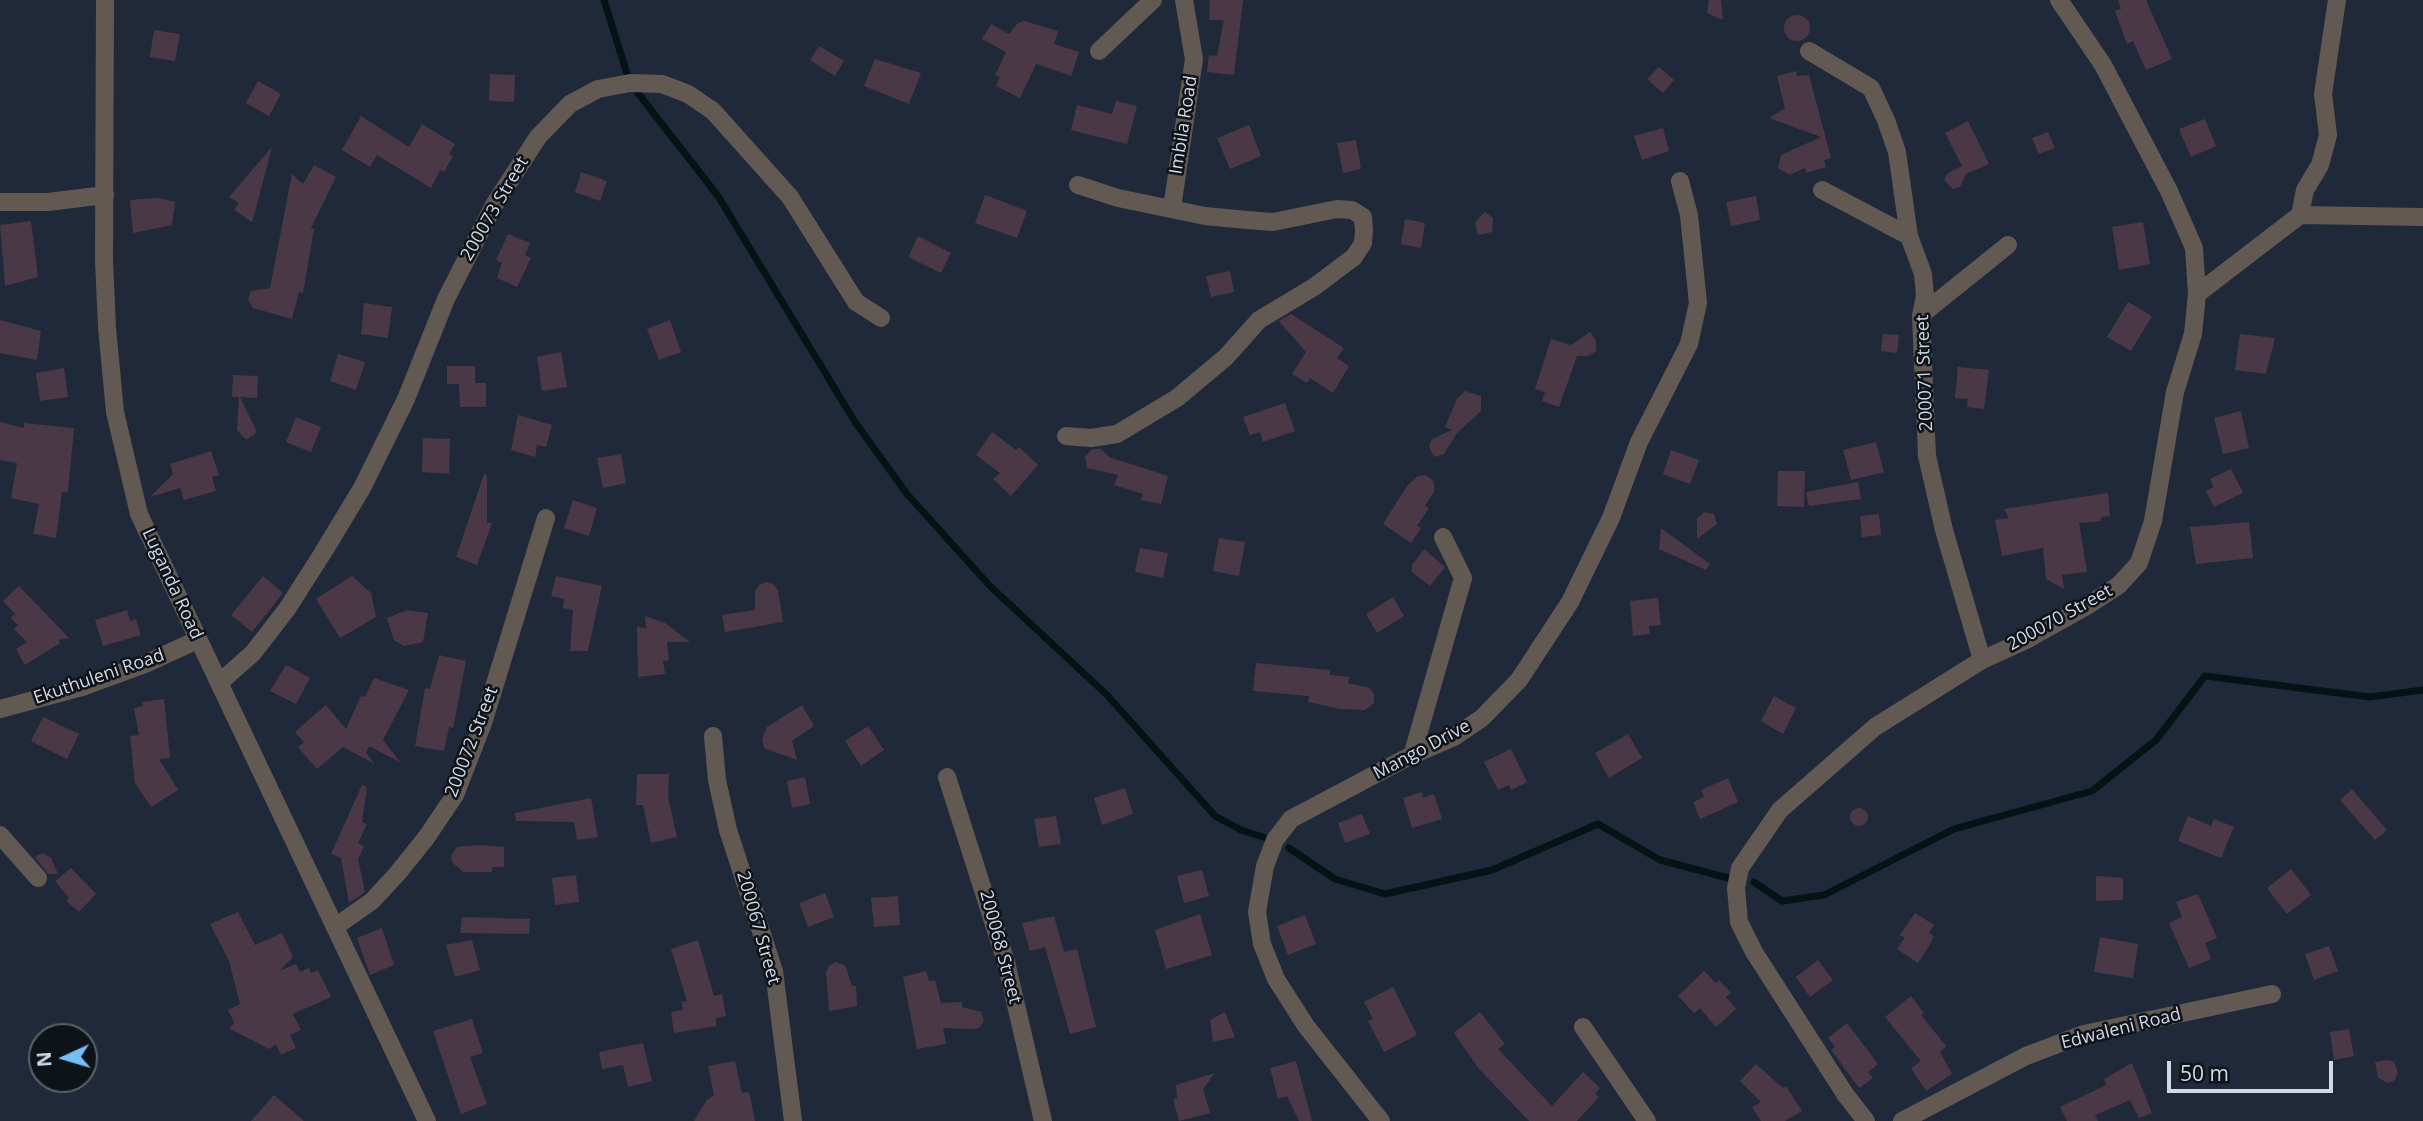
<!DOCTYPE html>
<style>
body{margin:0}
#map{position:relative;width:2423px;height:1121px;overflow:hidden;background:#20293a;font-family:"Open Sans",sans-serif}
canvas{display:block}
.north{position:absolute;left:28px;top:1023px;width:70px;height:70px;box-sizing:border-box;background:#0e1219;border:2px solid #5d626a;border-radius:50%;rotate:266deg;font-size:19px;font-weight:700;line-height:28px;text-align:center;color:#d3d9e4}
.north::after{content:'';display:block;margin:auto;width:24px;height:32px;background:#74c0f6;clip-path:polygon(50% 0,100% 100%,50% 72%,0 100%)}
.scale{position:absolute;left:2167px;top:1061px;width:166px;height:32px;box-sizing:border-box;border:4px solid #d3d9e4;border-top:0;padding-left:9px;font-size:21px;line-height:24px;white-space:nowrap;color:#d3d9e4;-webkit-text-stroke:5px #0e1219;paint-order:stroke}
</style>
<div id="map">
<canvas width="2423" height="1121"></canvas>
<div class="north">N</div>
<div class="scale">50 m</div>
</div>
<script>
const c = document.querySelector('canvas').getContext('2d');
c.lineJoin = 'round';
const toPath = rows => new Path2D(rows.map(r => 'M' + r).join(''));
function trace(path, color, width, dash) { c.strokeStyle = color; c.lineWidth = width; c.lineCap = dash ? 'butt' : 'round'; c.setLineDash(dash || []); c.stroke(path); }
function paint(path, color) { c.fillStyle = color; c.fill(path, 'evenodd'); }
function drawText(font, color, halo, rows, align = 'center') {
  c.font = font + ' "Open Sans",sans-serif'; c.lineWidth = 5; c.setLineDash([]); c.textBaseline = 'middle'; c.strokeStyle = halo; c.fillStyle = color; for (const [text, x, y, turn = 0] of rows) {
    c.save(); c.translate(x, y); c.rotate((+turn || 0) * Math.PI / 180); c.textAlign = isNaN(turn) ? turn : align; if (halo) c.strokeText(text, 0, 0); c.fillText(text, 0, 0); c.restore();
  }
}
trace(toPath([
 [604,0,630,83,718,196,855,422,907,494,990,586,1107,695,1215,816,1241,830,1269,839],
 [1289,848,1335,879,1385,894,1492,870,1598,824,1660,860,1728,878],
 [1754,882,1782,901,1824,895,1954,829,2092,791,2156,740,2205,676,2370,697,2423,690]
]), '#041415', 7);
paint(toPath([
 [1210,0,1243,0,1234,75,1207,72,1209,55,1217,56,1224,20,1209,20],
 [1709,0,1721,0,1723,20,1707,13],
 [2118,0,2146,0,2172,59,2146,70,2133,41,2127,44,2115,11,2121,9],
 '1784 28a13 13 0 1 1 26 0a13 13 0 1 1-26 0Z',
 [1024,21,1058,31,1054,44,1079,52,1071,76,1036,64,1020,98,996,86,1000,77,995,75,1006,52,982,39,991,24,1009,34,1018,23],
 [154,30,180,34,175,61,150,57],
 [819,46,844,61,835,76,810,60],
 [875,59,921,73,909,104,864,86],
 [1659,67,1674,80,1663,93,1647,79],
 [1796,71,1797,76,1809,75,1831,158,1824,160,1826,167,1806,173,1805,168,1790,175,1778,168,1781,155,1821,137,1769,118,1785,108,1777,76],
 [490,74,515,75,514,102,489,101],
 [258,81,281,94,269,116,246,103],
 [1116,101,1137,106,1127,144,1071,130,1077,105,1112,114],
 [361,116,409,147,422,124,455,144,449,154,453,156,444,172,440,170,431,188,377,155,370,167,342,150],
 [2205,119,2216,146,2191,157,2179,129],
 [1968,121,1989,164,1966,174,1960,187,1953,189,1944,180,1948,173,1962,166,1945,133],
 [1249,125,1261,156,1230,169,1217,138],
 [1663,128,1669,151,1642,160,1634,136],
 [2048,132,2055,148,2039,154,2032,138],
 [1356,140,1361,169,1343,173,1337,143],
 [272,147,255,212,252,222,234,210,239,203,229,197],
 [314,165,336,177,311,228,314,229,303,293,299,292,292,319,253,308,248,300,251,291,270,288,292,174,303,184],
 [581,172,607,181,600,201,575,192],
 [985,195,1027,211,1017,238,975,223],
 [1756,196,1760,220,1731,226,1726,202],
 [158,198,175,202,172,225,133,233,130,200],
 [1485,212,1493,218,1492,232,1478,235,1475,222],
 [1405,219,1425,223,1421,248,1401,244],
 [31,221,38,277,5,286,0,225],
 [2143,222,2150,264,2119,270,2112,227],
 [508,234,530,243,525,255,531,258,517,287,497,278,502,263,496,260],
 [918,236,951,253,941,273,908,257],
 [1230,271,1234,292,1211,297,1206,276],
 [2128,302,2152,316,2131,351,2107,337],
 [364,303,392,307,388,338,361,334],
 [1291,314,1344,348,1337,358,1349,366,1333,393,1310,378,1307,383,1292,374,1306,352,1279,321],
 [0,320,41,331,37,360,0,353],
 [670,320,681,352,659,360,647,329],
 [1590,332,1596,341,1596,351,1588,356,1577,356,1559,407,1542,401,1545,392,1535,389,1551,339,1571,345],
 [1883,334,1899,335,1897,353,1881,351],
 [2240,334,2275,338,2266,374,2235,370],
 [561,352,567,387,542,391,537,357],
 [338,354,365,362,356,390,330,381],
 [447,366,475,366,475,383,486,383,486,407,460,407,459,384,447,384],
 [1958,367,1989,370,1984,409,1967,407,1968,399,1955,398],
 [64,368,68,397,40,401,36,373],
 [233,375,258,376,257,398,240,397,256,430,255,434,246,440,237,430,239,397,232,397],
 [1465,391,1481,396,1481,411,1457,433,1444,454,1434,457,1429,446,1432,439,1452,430,1445,427,1457,399],
 [1285,403,1295,431,1263,442,1260,432,1250,435,1243,417],
 [2241,411,2249,448,2223,454,2214,418],
 [518,415,552,425,546,447,537,445,535,457,511,450],
 [296,417,321,427,311,452,286,442],
 [0,422,24,428,24,423,74,428,68,492,62,492,56,538,33,534,39,504,11,498,17,463,0,460],
 [992,432,1016,450,1019,447,1038,465,1011,496,993,479,1000,473,976,455],
 [423,438,450,439,449,474,422,472],
 [1876,442,1884,472,1851,480,1843,450],
 [1092,449,1101,449,1109,457,1168,476,1161,504,1141,500,1143,494,1114,485,1118,475,1087,468,1085,457],
 [1671,450,1699,460,1690,484,1663,474],
 [211,451,219,475,212,477,216,491,184,500,180,488,150,497,173,474,170,464],
 [621,454,626,483,603,488,597,458],
 [2231,469,2243,493,2214,507,2206,491,2214,487,2210,479],
 [1778,471,1805,471,1804,507,1777,506],
 [484,474,487,475,487,523,492,523,477,565,456,557],
 [1426,475,1433,481,1435,490,1425,506,1429,508,1417,526,1421,528,1411,543,1383,524,1407,486,1418,476],
 [1858,482,1861,499,1809,506,1806,492],
 [2108,493,2110,516,2101,517,2101,521,2079,523,2087,572,2062,575,2064,589,2046,579,2043,548,2002,556,1995,520,2009,518,2004,509],
 [573,500,597,508,589,536,564,528],
 [1704,512,1714,514,1717,524,1697,539,1697,519],
 [1879,514,1881,535,1862,537,1860,516],
 [2249,522,2253,558,2196,564,2190,527],
 [1661,528,1710,564,1706,570,1659,549],
 [1219,538,1245,542,1239,576,1213,571],
 [1140,548,1168,553,1163,578,1135,572],
 [1424,549,1445,567,1430,586,1412,572,1412,565],
 [263,576,283,593,252,632,231,615],
 [352,576,371,593,376,617,340,638,316,599],
 [556,576,602,586,588,651,570,651,573,610,563,608,564,599,551,596],
 [766,582,773,584,778,590,783,622,725,632,722,615,755,610,755,591,759,585],
 [19,586,69,638,59,640,60,643,25,665,16,649,27,642,14,629,18,625,11,618,15,614,3,601],
 [1393,597,1404,616,1377,633,1366,614],
 [1658,598,1661,625,1649,626,1650,634,1633,636,1630,601],
 [127,610,130,621,136,619,141,635,103,646,95,620],
 [407,610,428,613,423,642,404,646,394,640,387,618],
 [645,616,665,623,690,642,667,642,669,660,663,661,665,674,638,677,637,627,646,628],
 [439,655,466,661,453,728,449,727,444,751,415,746,425,688,430,689],
 [1256,663,1330,670,1330,675,1349,677,1348,683,1370,688,1374,695,1374,703,1365,710,1340,709,1308,702,1309,696,1253,691],
 [286,665,310,678,296,704,270,691],
 [374,678,409,690,383,740,400,762,369,746,366,753,375,764,343,747,317,769,298,747,304,742,295,732,326,705,346,729,361,696,365,697],
 [1774,696,1796,708,1783,734,1761,721],
 [164,699,170,758,159,759,178,790,151,807,135,783,130,736,139,735,134,708,143,706,142,702],
 [802,705,814,726,792,741,797,760,764,748,762,739,767,727],
 [43,717,79,734,67,759,31,741],
 [868,726,884,750,861,766,845,741],
 [1628,734,1642,758,1609,778,1595,753],
 [1511,749,1527,782,1511,790,1509,785,1498,790,1484,762],
 [637,774,669,774,668,797,677,837,651,843,643,805,636,805],
 [805,777,810,804,792,808,787,781],
 [1728,778,1738,802,1700,819,1693,802,1704,797,1701,790],
 [362,785,367,787,362,822,367,824,358,843,364,846,358,859,365,892,349,903,341,858,331,854],
 [1125,788,1133,814,1102,825,1094,798],
 [2352,789,2387,830,2375,840,2340,800],
 [1422,792,1423,798,1434,794,1442,819,1412,828,1403,798],
 [591,798,598,837,577,840,574,822,516,821,515,813],
 '1850 817a9 9 0 1 1 18 0a9 9 0 1 1-18 0Z',
 [1362,814,1370,834,1345,843,1338,823],
 [1056,816,1061,844,1039,847,1034,819],
 [2188,816,2211,826,2214,819,2234,827,2221,858,2178,841],
 [480,845,504,847,504,867,492,867,492,872,463,872,452,862,451,856,457,847],
 [43,853,51,858,58,874,48,874,35,857],
 [71,868,96,894,79,912,66,901,69,898,55,881],
 [2291,869,2311,895,2287,914,2267,888],
 [1202,870,1209,896,1184,903,1177,876],
 [576,875,579,902,555,905,552,878],
 [2096,876,2123,878,2123,900,2096,901],
 [825,893,834,917,808,927,799,903],
 [2198,894,2217,938,2205,943,2211,959,2189,968,2169,923,2182,917,2176,902],
 [898,896,900,925,874,927,871,898],
 [238,912,255,945,282,933,293,957,279,971,296,964,300,972,309,968,311,973,318,970,331,997,293,1014,301,1030,290,1035,296,1048,281,1055,276,1044,269,1049,230,1029,234,1022,228,1010,240,1004,229,961,210,924],
 [1915,913,1934,925,1929,933,1934,936,1929,946,1918,963,1897,949,1905,938,1900,935],
 [1200,914,1212,955,1166,969,1155,930],
 [1305,915,1316,944,1288,955,1277,926],
 [1054,916,1064,952,1077,949,1096,1027,1070,1034,1045,947,1030,951,1022,923],
 [462,917,530,919,529,934,460,933],
 [382,928,394,965,370,975,357,938],
 [2100,937,2138,944,2133,978,2094,972],
 [472,940,480,970,455,977,446,945],
 [698,940,714,996,722,994,726,1016,716,1018,716,1026,674,1033,671,1012,683,1010,681,1002,687,1001,671,949],
 [2329,946,2338,971,2314,980,2305,954],
 [1818,960,1833,980,1810,997,1796,977],
 [835,962,845,965,852,986,856,986,857,1006,829,1011,826,972,829,966],
 [926,971,929,981,935,980,941,1003,962,1002,962,1007,981,1012,984,1021,979,1028,975,1029,943,1028,946,1044,917,1049,903,977],
 [1704,971,1716,983,1719,980,1731,993,1726,997,1736,1009,1716,1027,1700,1008,1694,1013,1678,996],
 [1393,987,1417,1035,1384,1052,1368,1021,1373,1019,1364,1002],
 [1911,996,1924,1013,1921,1015,1946,1046,1940,1052,1952,1074,1926,1091,1911,1068,1921,1061,1885,1017],
 [1225,1012,1235,1037,1213,1042,1210,1020],
 [1480,1012,1505,1044,1498,1049,1552,1106,1583,1072,1600,1088,1595,1094,1599,1097,1577,1121,1529,1121,1479,1069,1454,1033],
 [472,1019,483,1053,470,1057,487,1104,461,1114,433,1031],
 [1847,1023,1878,1064,1868,1072,1873,1078,1859,1088,1831,1050,1835,1047,1828,1038],
 [2349,1029,2354,1056,2334,1060,2330,1032],
 [643,1043,652,1081,628,1087,623,1065,602,1069,599,1052],
 [2387,1060,2394,1062,2398,1072,2395,1080,2388,1083,2378,1078,2375,1062],
 [735,1061,742,1093,749,1092,755,1121,694,1121,706,1101,714,1095,708,1066],
 [1296,1061,1312,1121,1299,1121,1287,1096,1278,1099,1270,1068],
 [2132,1063,2152,1113,2139,1118,2130,1100,2095,1115,2098,1121,2067,1121,2060,1107,2106,1085,2104,1079],
 [1756,1064,1783,1088,1786,1086,1802,1111,1785,1121,1761,1121,1752,1107,1761,1102,1740,1081],
 [1215,1073,1203,1089,1210,1113,1179,1121,1173,1099,1177,1098,1176,1085],
 [274,1095,304,1121,251,1121]
]), '#4a3846');
trace(toPath([
 [105,0,104,260,107,328,115,412,139,514,427,1121],
 [1099,51,1153,0],
 [1809,51,1871,88,1886,120,1897,152,1909,236,1923,274,1925,296,1921,315,1927,456,1944,530,1982,660],
 [1822,190,1909,236],
 [0,202,48,202,105,195],
 [1172,208,1194,59,1184,0],
 [2300,215,2305,190,2320,165,2328,135,2323,94,2337,0],
 [2197,294,2300,215,2423,217],
 [1921,315,2008,245],
 [1066,436,1091,438,1117,434,1177,398,1226,357,1259,320,1314,287,1354,257,1363,243,1364,231,1363,217,1352,210,1337,209,1273,222,1247,220,1205,216,1118,198,1078,185],
 [219,683,253,653,287,609,324,551,362,488,406,399,446,299,494,205,538,137,570,104,598,89,630,83,662,84,688,94,713,111,790,197,856,302,881,318],
 [0,709,82,687,145,664,197,640],
 [713,736,717,780,728,830,774,971,793,1121],
 [1412,756,1463,578,1443,537],
 [947,777,1006,962,1043,1121],
 [0,835,38,878],
 [335,927,372,901,397,874,426,838,455,795,483,723,546,518],
 [1583,1027,1647,1121],
 [1381,1121,1306,1026,1276,979,1262,944,1257,912,1265,866,1275,840,1291,819,1408,757,1454,737,1482,718,1519,680,1570,602,1611,518,1639,442,1689,344,1698,303,1689,215,1680,181],
 [1866,1121,1845,1094,1754,952,1739,922,1736,888,1740,868,1780,810,1875,727,1982,660,2028,639,2087,606,2119,585,2139,563,2153,521,2175,392,2193,334,2197,294,2194,248,2169,191,2103,65,2059,0],
 [1902,1121,2026,1056,2084,1034,2272,994]
]), '#615952', 18);
drawText('18px', '#d3d9e4', '#0e1219', [
 ["Imbila Road",1184,125,-81],
 ["200073 Street",495,209,-60],
 ["200071 Street",1925,373,-92],
 ["Luganda Road",172,584,65],
 ["200070 Street",2060,618,-29],
 ["Ekuthuleni Road",99,677,-19],
 ["200072 Street",472,742,-69],
 ["Mango Drive",1422,750,-28],
 ["200067 Street",758,928,74],
 ["200068 Street",1000,947,75],
 ["Edwaleni Road",2121,1029,-14]
]);
</script>
